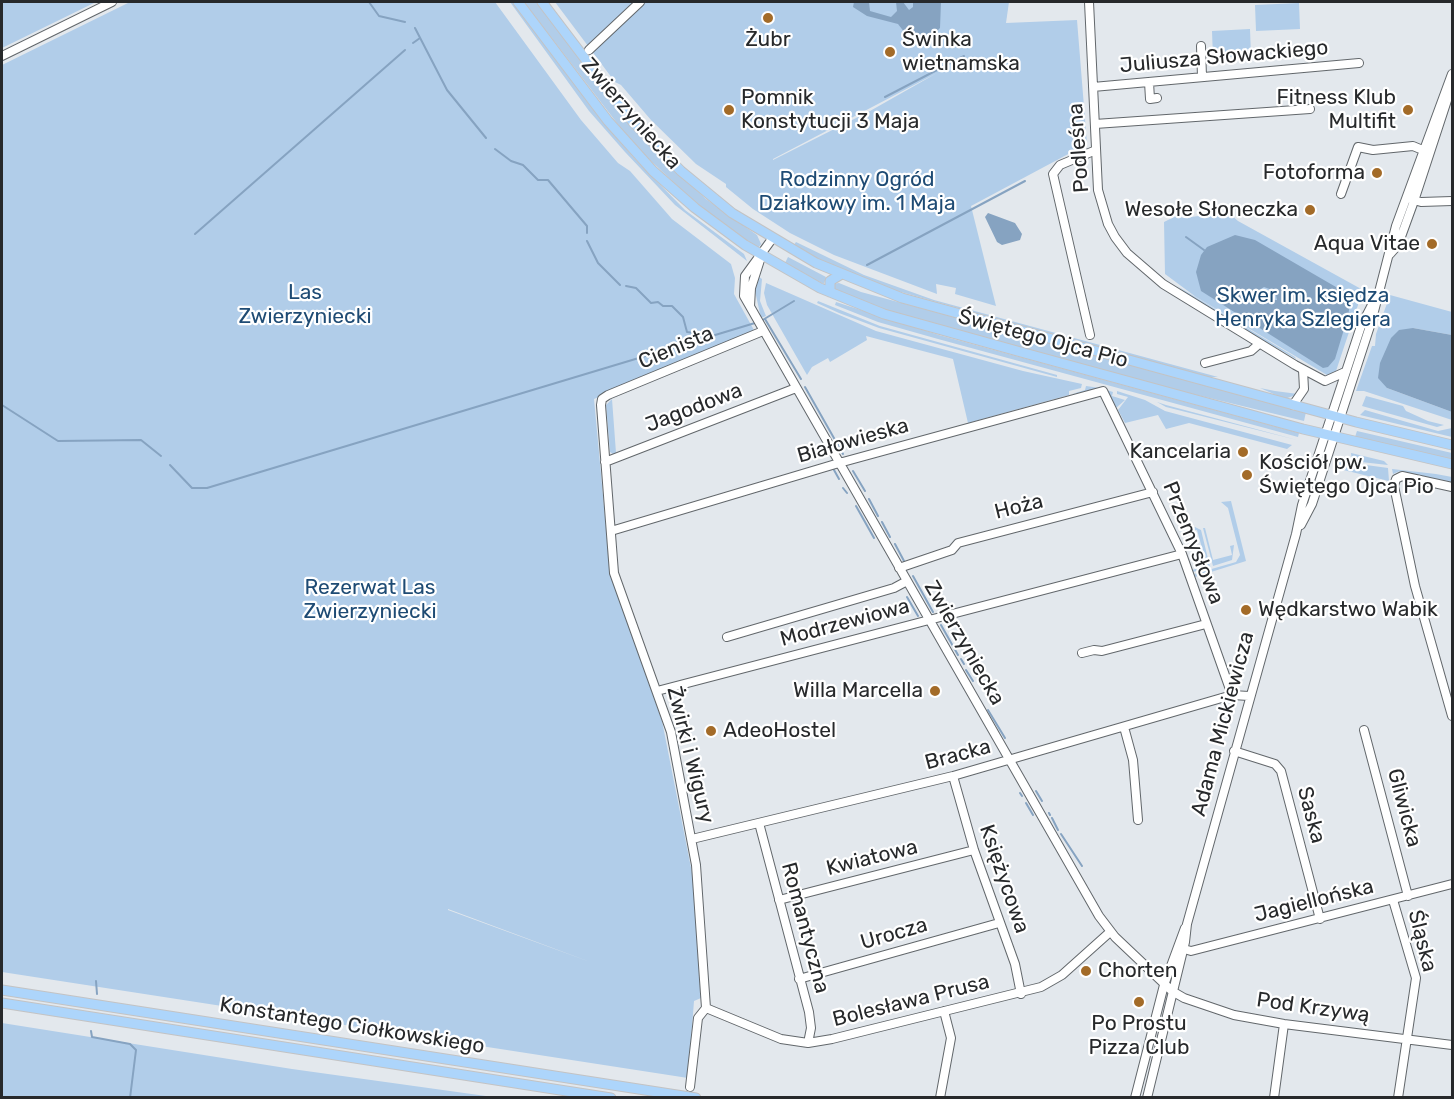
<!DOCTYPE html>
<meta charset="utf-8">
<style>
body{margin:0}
#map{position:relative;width:1454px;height:1099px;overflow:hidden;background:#e3e8ed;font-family:Rubik,sans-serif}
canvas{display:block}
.frame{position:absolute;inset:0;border:3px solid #27292b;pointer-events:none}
</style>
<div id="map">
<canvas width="1454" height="1099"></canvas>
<div class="frame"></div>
</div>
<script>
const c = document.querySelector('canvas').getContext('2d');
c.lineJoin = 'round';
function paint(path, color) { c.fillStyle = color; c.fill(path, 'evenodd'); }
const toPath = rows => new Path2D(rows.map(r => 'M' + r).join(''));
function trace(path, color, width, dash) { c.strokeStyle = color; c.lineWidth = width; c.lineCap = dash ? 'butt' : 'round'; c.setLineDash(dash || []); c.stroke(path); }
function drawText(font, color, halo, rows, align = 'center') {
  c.font = font + ' Rubik,sans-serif'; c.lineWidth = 4.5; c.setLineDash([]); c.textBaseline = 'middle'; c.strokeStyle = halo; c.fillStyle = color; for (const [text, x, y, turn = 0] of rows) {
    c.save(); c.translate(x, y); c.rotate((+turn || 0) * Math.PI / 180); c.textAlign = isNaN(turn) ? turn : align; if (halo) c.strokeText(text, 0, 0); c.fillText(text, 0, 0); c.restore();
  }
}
paint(toPath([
 [2,2,96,2,2,48],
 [130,2,495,2,581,120,618,163,630,171,672,219,731,264,735,278,734,294,755,332,594,399,610,571,662,721,695,888,701,998,694,1001,688,1078,2,972,2,65],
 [448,909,593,963,448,910],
 [510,2,513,2,602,121,635,159,685,210,744,254,747,261,675,205,625,152,589,111],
 [524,2,537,2,642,139,706,199,757,235,761,244,759,247,755,247,702,209,633,144],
 [555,2,1009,2,1006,23,1077,20,1087,144,971,206,996,306,955,294,956,288,936,284,937,294,834,255,790,233,753,209,726,187,726,184,696,164,651,120,621,85,615,82],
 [937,73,870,111,773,160,773,159],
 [1299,3,1300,29,1256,31,1255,5],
 [1250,29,1251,56,1213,58,1212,31],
 [1228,212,1238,221,1363,290,1336,371,1327,375,1196,297,1165,274,1164,222,1176,216,1184,218],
 [796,242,864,275,934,300,1218,377,1206,377,890,289,824,262,793,246],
 [788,257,826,277,824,284,784,265],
 [759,277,762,279,760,301,766,316,761,318,755,291],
 [766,283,876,331,1023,371,1082,384,1081,388,1069,391,1069,395,968,423,953,359,866,336,867,340,830,362,828,358,812,367,807,375,767,305,764,293],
 [839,283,861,292,1306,412,1304,421,1164,387,875,307,833,290,833,284],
 [1177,286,1295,357,1296,359,1201,304],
 [1390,295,1452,312,1452,335,1413,328,1387,388,1452,412,1452,420,1364,391,1356,391,1372,346,1375,346,1376,334],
 [818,301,880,326,1057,375,1057,377,879,328,839,313,817,303],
 [836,302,939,335,1299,433,1298,437,938,339,878,322,835,305],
 [1086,386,1100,388,1113,392,1112,396,1125,400,1116,408,1108,392,1102,389,1072,394,1085,390],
 [1260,388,1275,391,1298,394,1285,399],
 [1117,391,1145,400,1165,411,1292,445,1287,449,1189,423,1166,429,1158,415,1125,423,1118,410,1128,397,1117,394],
 [1366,396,1403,406,1406,411,1428,421,1444,425,1437,427,1362,406],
 [612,399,616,453,613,454,610,452,606,405],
 [1157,402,1166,405,1297,440,1166,407],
 [1365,410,1438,431,1452,428,1452,437,1360,415],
 [1357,431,1452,453,1452,460,1355,437],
 [1351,453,1384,461,1388,465,1352,461],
 [1337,461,1388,468,1389,481,1335,468],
 [1392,469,1436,474,1452,477,1452,482,1400,471,1393,474],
 [1231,501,1246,561,1195,577,1194,574,1236,562,1240,555,1228,508,1221,502],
 [1195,527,1201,530,1210,567,1193,572,1192,570,1207,566,1197,530,1179,532],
 [1203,528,1205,528,1213,560,1232,555,1230,546,1234,545,1232,560,1213,566],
 [2,1023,292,1069,493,1097,2,1097]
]), '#b1cde9');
paint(toPath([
 [854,2,869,2,870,11,891,17,897,11,896,2,903,2,909,10,913,7,913,2,941,2,940,28,931,37,917,41,908,37,898,24,867,16,853,7],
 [988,213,1015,223,1022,234,1020,240,1002,245,997,242,985,217],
 [1235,235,1255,240,1348,294,1350,304,1348,316,1335,359,1328,367,1323,368,1201,291,1196,272,1201,255,1207,247],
 [1264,287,1275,291,1277,300,1271,300,1262,295,1261,289],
 [1413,328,1452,335,1452,412,1387,388,1378,378,1380,363,1391,338,1399,330]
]), '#86a3c1');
trace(toPath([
 [369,2,379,16,405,22],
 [415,28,447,90,486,138],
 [413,43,420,38],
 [885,97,964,56],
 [495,149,511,161,523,165,538,180,548,180,587,226,587,233],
 [195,234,405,50],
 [1186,237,1204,250],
 [587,241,598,263,620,285],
 [867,265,1025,181],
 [626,286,636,288,651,303,658,302,663,306,672,306,683,317,687,332,703,334,705,339],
 [765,319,801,379],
 [761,321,794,301],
 [805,387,843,454],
 [2,405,58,441,141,440,161,456],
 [170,465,192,488,207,488,755,323],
 [834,470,839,479],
 [853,471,865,491],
 [843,488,847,493],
 [869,499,878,516],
 [856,506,874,538],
 [882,522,890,537],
 [895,544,904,561],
 [913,576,933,612],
 [907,597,918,616],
 [941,625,958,655],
 [961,659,964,664],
 [966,670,973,681],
 [988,710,1005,738],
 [1036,791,1042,801],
 [1020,793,1022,796],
 [1026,803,1033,815],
 [1049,813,1050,815],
 [1052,818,1058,830],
 [1061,834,1082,866],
 [96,981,97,994],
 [91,1031,92,1037,130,1044,136,1050,130,1098]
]), '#86a3c1', 2);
const minor = toPath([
 [1089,2,1098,190,1108,224,1115,237,1127,253,1163,284,1295,365,1325,381,1345,372],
 [1201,46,1202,77],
 [589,50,640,2],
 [2,56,112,2],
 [1149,82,1150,99,1157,98],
 [1093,87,1359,63],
 [1095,124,1310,109],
 [1341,194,1358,147,1373,150,1413,146,1425,151],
 [1410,199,1421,202,1452,201],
 [772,239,745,276,744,296,1099,916,1115,937,1172,991,1184,998,1234,1015,1284,1024,1452,1045],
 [1390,254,1398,245,1414,201,1452,85],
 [750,306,751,288,761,257],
 [1090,335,1053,174,1060,165,1096,150],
 [1205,363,1251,351,1259,344],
 [1293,405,1304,389,1303,370],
 [605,462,796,388],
 [1452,487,1402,476,1396,479,1394,486,1415,586,1452,716],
 [1301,525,1312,504,1371,323,1396,226,1452,74],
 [611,531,839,463,1103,391,1182,554,1232,695,1249,696],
 [899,568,952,550,958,543,1153,492],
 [727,637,894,588,907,581],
 [1082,653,1094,650,1102,651,1206,624],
 [657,691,1182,554],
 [1124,727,1133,760,1138,820],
 [1364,730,1408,896],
 [1234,751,1275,764,1281,771,1320,919],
 [953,776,974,850,1015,964,1021,994],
 [759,823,809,1012,811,1028,808,1043],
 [692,839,953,776,1232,695],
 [779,900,974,850],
 [1393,900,1416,978,1398,1098],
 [1184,949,1191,951,1452,884],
 [799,979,999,923],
 [706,1008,781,1039,808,1043,832,1039,1041,987,1062,975,1110,932],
 [690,1087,698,1018,706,1008,696,865,671,732,614,573,601,405,602,399,608,395,763,331],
 [940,1098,951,1038,944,1011],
 [1135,1098,1164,985,1185,928],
 [1147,1098,1185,942,1187,924,1296,534,1302,505,1361,326,1375,299],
 [1274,1098,1284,1024]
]);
const major = toPath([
 [518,2,608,121,653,171,695,208,745,245,820,288,884,314,1028,354,1303,429,1452,464],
 [542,2,633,122,681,171,732,213,816,263,902,298,1356,422,1452,445],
 [830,292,830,281,840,275],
 [2,990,696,1098],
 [2,1003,611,1098]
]);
trace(minor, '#62676b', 10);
trace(major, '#c3c3c4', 11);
trace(minor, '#fff', 8);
trace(major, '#add5fb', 9);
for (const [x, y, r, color] of [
 [768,18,6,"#a36b28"],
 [890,52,6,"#a36b28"],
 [729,110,6,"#a36b28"],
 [1408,110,6,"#a36b28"],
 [1377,173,6,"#a36b28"],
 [1310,210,6,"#a36b28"],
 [1432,244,6,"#a36b28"],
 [1243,452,6,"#a36b28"],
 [1247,475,6,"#a36b28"],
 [1246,610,6,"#a36b28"],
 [935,691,6,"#a36b28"],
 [711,731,6,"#a36b28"],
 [1086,971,6,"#a36b28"],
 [1139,1002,6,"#a36b28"]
]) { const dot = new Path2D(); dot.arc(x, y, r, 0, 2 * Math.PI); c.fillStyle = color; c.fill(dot); trace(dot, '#fff', 2); }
drawText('21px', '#27292b', '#fff', [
 ["Żubr",768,40,"center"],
 ["Świnka",902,40],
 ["wietnamska",902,64],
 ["Pomnik",741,98],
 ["Konstytucji 3 Maja",741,122],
 ["Fitness Klub",1396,98,"right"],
 ["Multifit",1396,122,"right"],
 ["Fotoforma",1365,173,"right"],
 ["Wesołe Słoneczka",1298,210,"right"],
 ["Aqua Vitae",1420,244,"right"],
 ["Kancelaria",1231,452,"right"],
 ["Kościół pw.",1259,463],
 ["Świętego Ojca Pio",1259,487],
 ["Wędkarstwo Wabik",1258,610],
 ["Willa Marcella",923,691,"right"],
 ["AdeoHostel",723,731],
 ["Chorten",1098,971],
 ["Po Prostu",1139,1024,"center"],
 ["Pizza Club",1139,1048,"center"]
], 'left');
drawText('21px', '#27292b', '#fff', [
 ["Juliusza Słowackiego",1224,57,-5],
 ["Zwierzyniecka",631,114,49],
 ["Podleśna",1079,148,-94],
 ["Świętego Ojca Pio",1043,339,15],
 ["Cienista",676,348,-23],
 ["Jagodowa",694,408,-21],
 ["Białowieska",853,441,-16],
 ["Hoża",1019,507,-14],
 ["Przemysłowa",1193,543,68],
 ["Modrzewiowa",845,623,-15],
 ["Zwierzyniecka",964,643,60],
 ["Adama Mickiewicza",1223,724,-75],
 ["Żwirki i Wigury",690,755,76],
 ["Bracka",958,755,-15],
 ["Gliwicka",1404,808,75],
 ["Saska",1311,815,75],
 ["Kwiatowa",872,858,-14],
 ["Księżycowa",1004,879,71],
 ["Jagiellońska",1314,901,-14],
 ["Romantyczna",805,928,75],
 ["Urocza",894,934,-16],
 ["Śląska",1422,941,76],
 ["Bolesława Prusa",911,1001,-14],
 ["Pod Krzywą",1313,1008,8],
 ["Konstantego Ciołkowskiego",352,1026,9]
]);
drawText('21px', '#1e4b74', '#fff', [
 ["Rodzinny Ogród",857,180],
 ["Działkowy im. 1 Maja",857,204],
 ["Las",305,293],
 ["Zwierzyniecki",305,317],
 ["Skwer im. księdza",1303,296],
 ["Henryka Szlegiera",1303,320],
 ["Rezerwat Las",370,588],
 ["Zwierzyniecki",370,612]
]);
</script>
